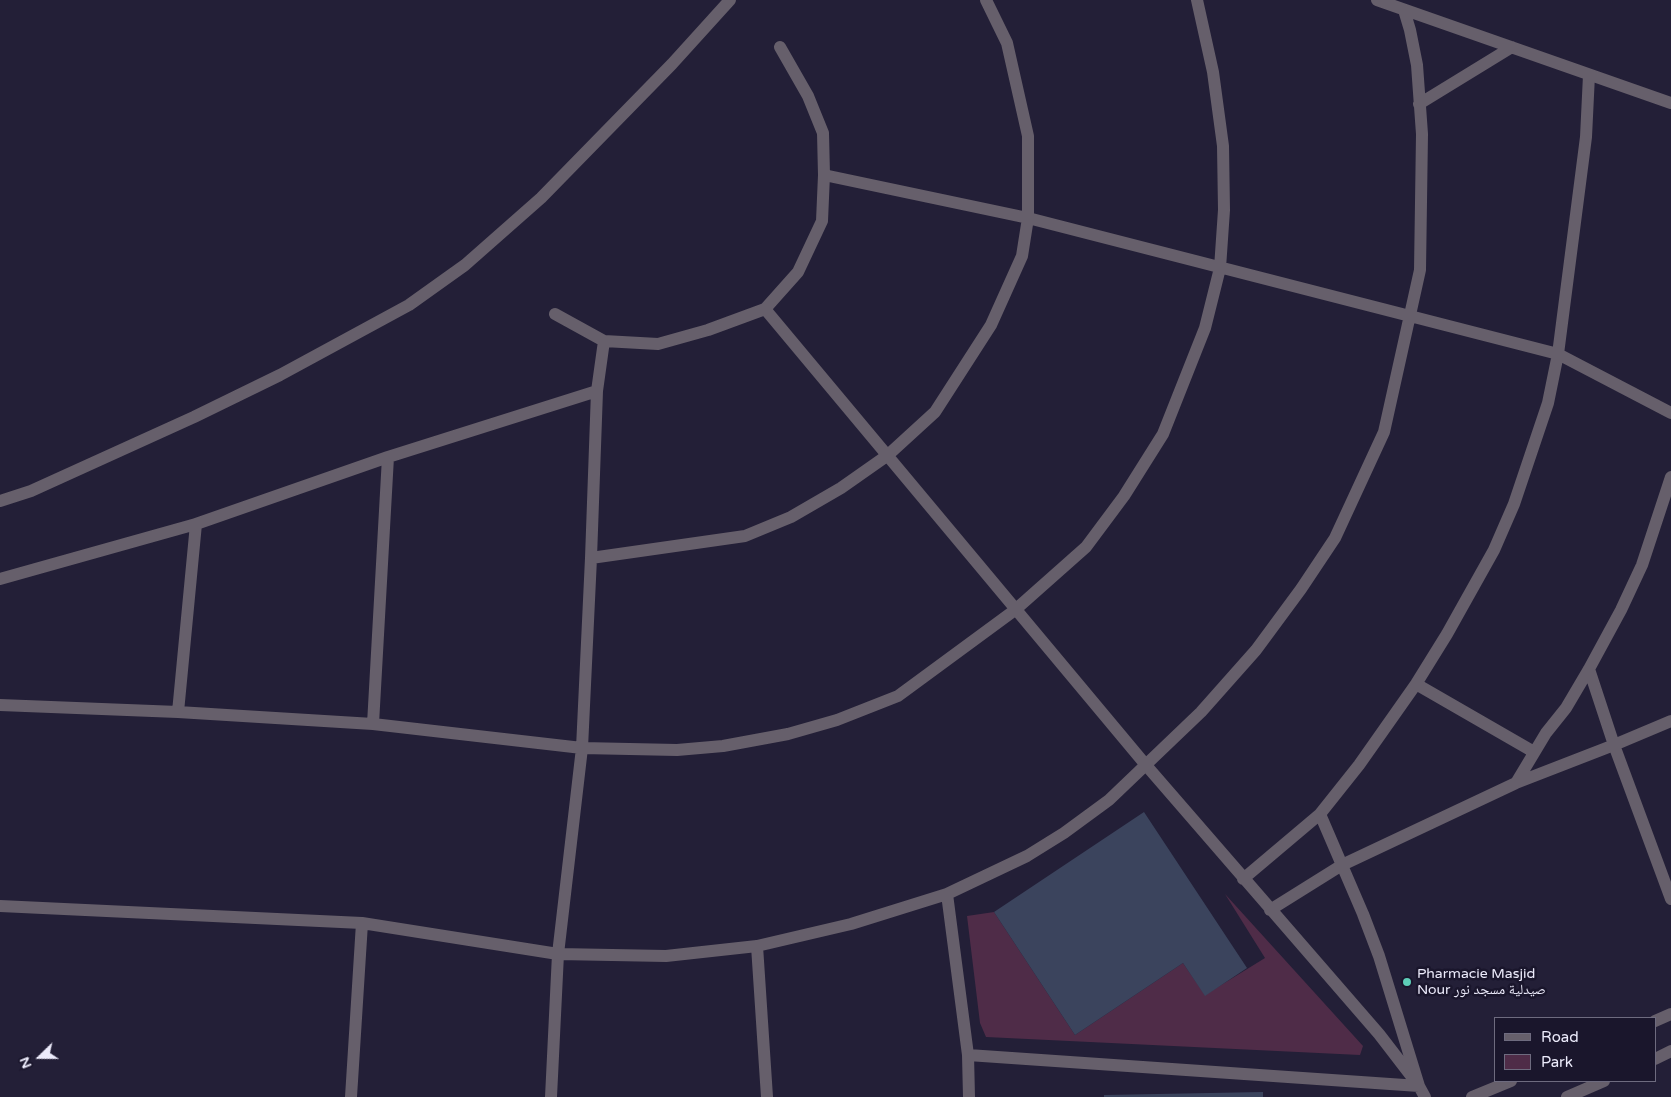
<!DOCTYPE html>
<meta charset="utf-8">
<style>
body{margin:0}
#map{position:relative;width:1671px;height:1097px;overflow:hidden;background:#231f37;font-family:"Varela Round",sans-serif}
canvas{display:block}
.legend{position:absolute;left:1494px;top:1017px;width:162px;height:65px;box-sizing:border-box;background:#1a162c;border:1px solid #6e6b7f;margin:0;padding:6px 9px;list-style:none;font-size:15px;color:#ecebfb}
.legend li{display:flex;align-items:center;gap:10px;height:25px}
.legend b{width:25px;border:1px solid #6e6b7f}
.north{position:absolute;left:15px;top:1032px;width:50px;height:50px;-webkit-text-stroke:4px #1a162c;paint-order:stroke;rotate:248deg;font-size:14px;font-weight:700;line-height:20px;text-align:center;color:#ecebfb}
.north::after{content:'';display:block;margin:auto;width:18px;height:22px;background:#ecebfb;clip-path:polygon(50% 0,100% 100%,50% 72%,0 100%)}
</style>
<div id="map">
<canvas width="1671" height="1097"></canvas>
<ul class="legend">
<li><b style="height:6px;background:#665f6b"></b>Road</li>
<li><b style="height:14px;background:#4f2c48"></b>Park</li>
</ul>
<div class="north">N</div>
</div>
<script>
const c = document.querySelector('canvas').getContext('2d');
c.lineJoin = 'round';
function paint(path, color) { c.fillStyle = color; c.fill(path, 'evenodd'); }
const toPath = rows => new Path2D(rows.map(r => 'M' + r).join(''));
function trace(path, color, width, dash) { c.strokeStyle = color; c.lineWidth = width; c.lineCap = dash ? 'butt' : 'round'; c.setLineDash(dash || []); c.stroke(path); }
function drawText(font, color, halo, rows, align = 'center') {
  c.font = font + ' "Varela Round","Noto Naskh Arabic",sans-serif'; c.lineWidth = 5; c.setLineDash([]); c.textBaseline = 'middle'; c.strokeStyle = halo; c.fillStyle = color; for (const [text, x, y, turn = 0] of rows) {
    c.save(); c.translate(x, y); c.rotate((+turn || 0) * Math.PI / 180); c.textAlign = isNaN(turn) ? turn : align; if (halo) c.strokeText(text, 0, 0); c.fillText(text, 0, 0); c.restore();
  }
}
paint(toPath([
 [1225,894,1363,1046,1360,1055,986,1037,980,1023,967,916,994,912,1075,1035,1183,963,1205,995,1265,958]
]), '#4f2c48');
paint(toPath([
 [1144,812,1247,968,1205,996,1183,963,1075,1035,994,912],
 [1263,1092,1263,1097,1104,1097,1104,1095]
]), '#3b445d');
trace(toPath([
 [1377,0,1671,103],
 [1419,104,1512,47],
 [824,175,1028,218,1558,354,1671,413],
 [765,309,1145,764,1379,1034,1419,1086,1425,1097],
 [555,314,604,341,658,344,708,330,765,309,798,272,822,221,824,175,823,133,808,96,780,47],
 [0,501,31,491,194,417,280,375,409,305,465,265,541,198,672,64,730,0],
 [591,558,745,536,791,517,841,488,888,455,935,412,991,325,1022,256,1028,218,1028,136,1007,43,986,0],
 [0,579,196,524,388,457,597,391],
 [1589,669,1614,745,1671,899],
 [1416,684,1534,752],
 [0,705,178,712,373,724,582,748,677,750,723,746,788,734,837,720,898,696,1015,610,1086,547,1124,496,1163,434,1205,328,1220,268,1224,210,1223,146,1213,72,1197,0],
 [178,712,196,524],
 [373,724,388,457],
 [1516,783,1546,733,1566,708,1589,669,1621,610,1642,565,1671,477],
 [1243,879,1320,814,1359,765,1416,684,1447,634,1494,550,1514,504,1548,403,1558,354,1586,137,1589,75],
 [947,894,968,1055,969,1097],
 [0,906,362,923,558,954,666,956,757,946,851,924,947,894,1027,856,1064,833,1109,800,1201,712,1256,650,1301,589,1335,538,1384,432,1420,270,1422,134,1417,65,1410,30,1404,10],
 [1270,910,1342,865,1516,783,1614,745,1671,721],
 [757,946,767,1097],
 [1655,1021,1671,1014],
 [968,1055,1419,1086,1379,956,1363,914,1320,814],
 [1655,1059,1671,1051],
 [351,1097,362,923],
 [551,1097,558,954,582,748,591,558,597,391,604,341],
 [1472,1097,1511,1081],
 [1567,1097,1604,1081]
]), '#665f6b', 12);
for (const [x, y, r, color] of [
 [1407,982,5,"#5eceb8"]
]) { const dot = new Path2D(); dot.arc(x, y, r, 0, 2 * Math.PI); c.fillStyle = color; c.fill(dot); trace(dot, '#1a162c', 2); }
drawText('14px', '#ecebfb', '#1a162c', [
 ["Pharmacie Masjid",1417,974],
 ["Nour صيدلية مسجد نور",1417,990]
], 'left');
</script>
